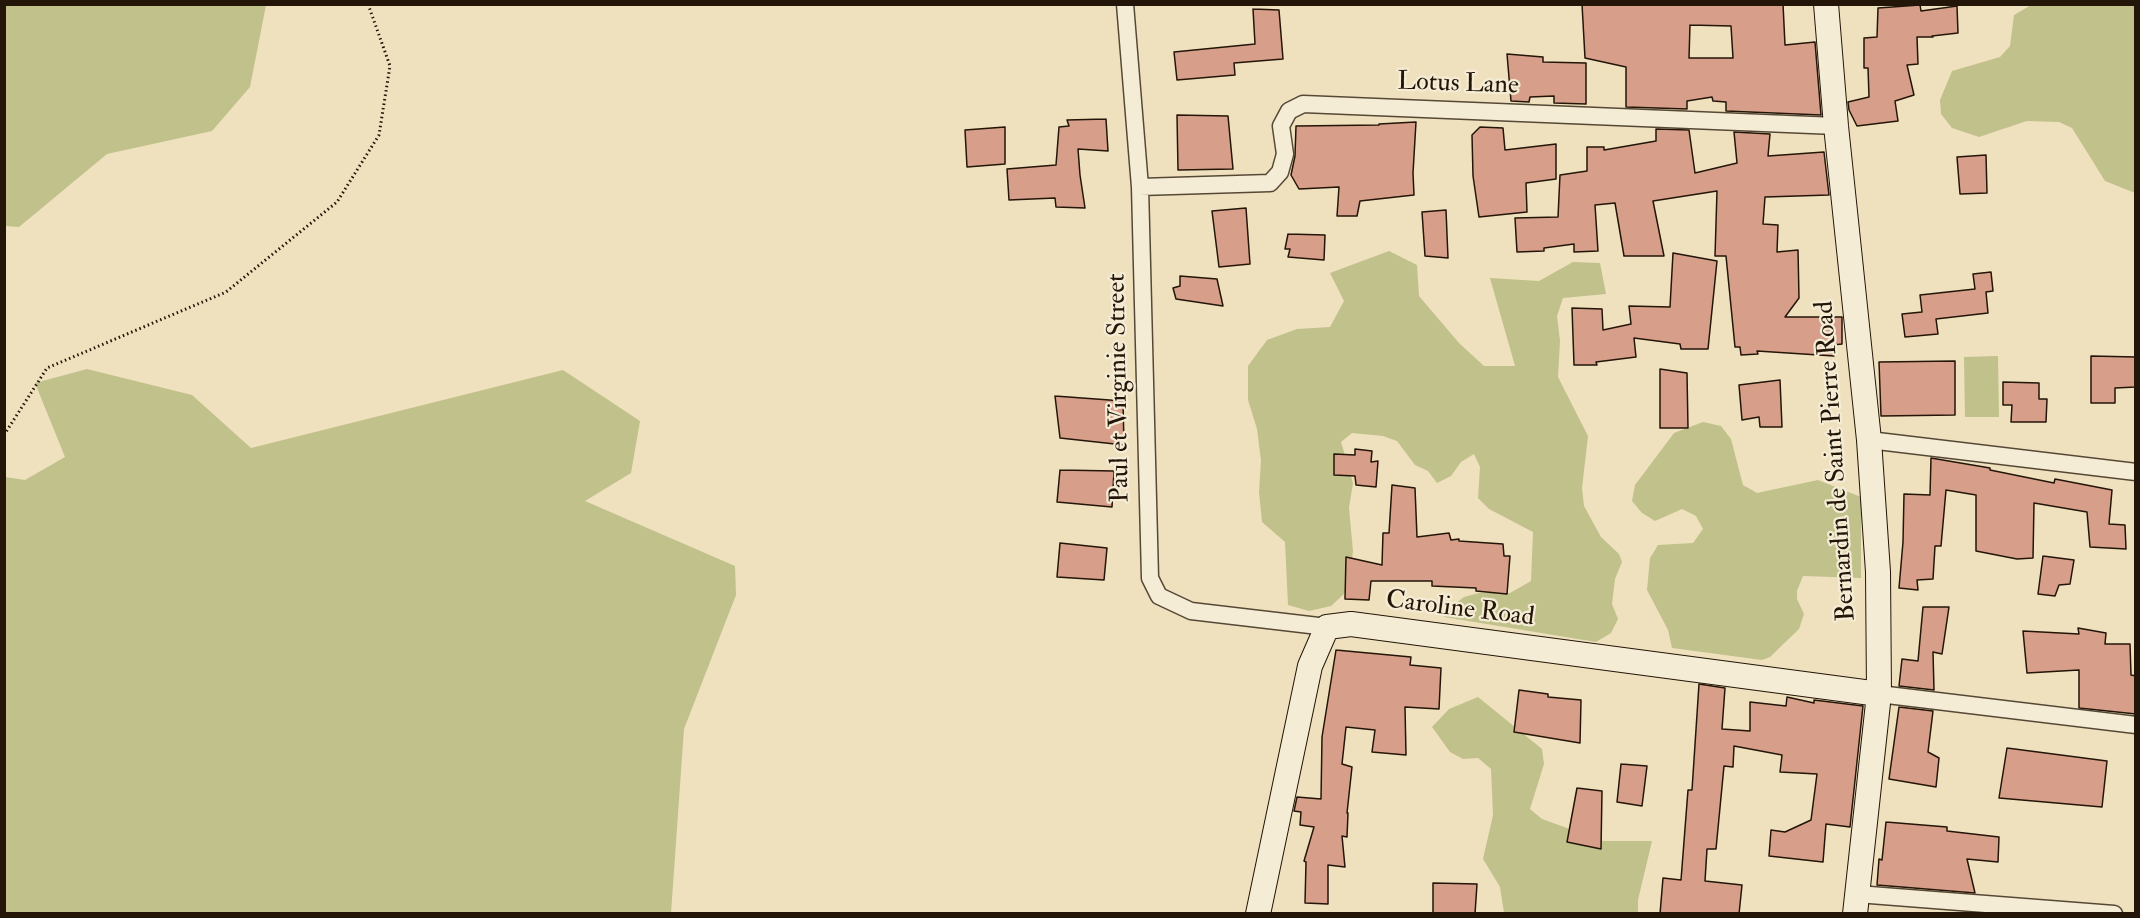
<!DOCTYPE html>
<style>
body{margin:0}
#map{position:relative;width:2140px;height:918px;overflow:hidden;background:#efe1be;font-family:"IM FELL Double Pica",serif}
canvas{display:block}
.frame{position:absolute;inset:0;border:6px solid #231508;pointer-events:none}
</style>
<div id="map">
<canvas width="2140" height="918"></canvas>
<div class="frame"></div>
</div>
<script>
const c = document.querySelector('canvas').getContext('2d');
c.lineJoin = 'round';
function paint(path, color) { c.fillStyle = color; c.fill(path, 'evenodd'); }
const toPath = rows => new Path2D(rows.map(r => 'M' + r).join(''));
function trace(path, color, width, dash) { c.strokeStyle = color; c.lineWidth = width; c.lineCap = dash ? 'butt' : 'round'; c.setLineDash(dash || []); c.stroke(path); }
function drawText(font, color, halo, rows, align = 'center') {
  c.font = font + ' "IM FELL Double Pica",serif'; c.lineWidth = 4.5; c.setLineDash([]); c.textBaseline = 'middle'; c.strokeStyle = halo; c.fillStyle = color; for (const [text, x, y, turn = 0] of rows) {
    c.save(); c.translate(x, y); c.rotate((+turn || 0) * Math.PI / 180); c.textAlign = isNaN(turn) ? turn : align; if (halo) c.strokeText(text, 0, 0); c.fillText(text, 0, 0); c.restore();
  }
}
paint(toPath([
 [5,4,266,4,266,5,250,87,212,131,107,154,19,227,5,226],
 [2031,5,2135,5,2135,193,2105,181,2072,128,2059,122,2027,121,1979,137,1952,128,1941,114,1940,100,1952,71,2000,57,2010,46,2014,15],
 [1389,251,1417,265,1419,296,1459,343,1484,366,1515,366,1490,278,1539,281,1573,262,1600,263,1606,294,1563,298,1557,316,1560,341,1558,377,1588,436,1582,488,1584,506,1601,537,1619,554,1622,562,1615,579,1612,604,1618,619,1611,633,1596,642,1444,617,1451,607,1464,597,1479,593,1510,593,1531,581,1533,532,1489,509,1478,498,1480,467,1474,454,1461,462,1451,476,1437,483,1428,471,1415,465,1397,441,1383,436,1352,433,1341,442,1353,483,1349,508,1353,551,1350,578,1344,594,1331,606,1309,611,1288,605,1285,542,1262,522,1259,492,1261,461,1257,429,1248,400,1248,366,1267,340,1297,329,1330,327,1344,301,1330,273],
 [1998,356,1999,417,1965,417,1964,357],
 [87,369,192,395,251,448,563,370,640,421,631,473,585,501,735,566,736,595,684,729,671,913,5,913,5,477,25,480,65,457,35,383],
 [1703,422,1721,426,1731,439,1743,485,1757,493,1818,480,1861,497,1861,578,1803,576,1797,591,1797,599,1804,614,1799,629,1770,657,1762,660,1672,648,1668,630,1647,590,1650,558,1658,545,1693,543,1703,529,1696,516,1682,509,1655,521,1642,513,1632,501,1635,485,1674,433],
 [1478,697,1542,749,1544,764,1530,809,1542,819,1603,841,1652,841,1638,900,1638,913,1504,913,1500,887,1483,859,1493,815,1491,769,1478,758,1463,759,1450,752,1432,727,1449,709]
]), '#c1c18c');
const building = toPath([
 [1582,4,1783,4,1785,45,1815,42,1821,115,1726,111,1726,102,1713,101,1712,97,1687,101,1687,109,1626,107,1626,67,1585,58,1582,4],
 [1690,25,1731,26,1733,58,1689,58,1690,25],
 [1920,5,1921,11,1957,6,1958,33,1932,36,1933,37,1917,37,1918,64,1907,65,1914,95,1895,101,1898,121,1857,126,1849,110,1848,102,1869,97,1868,68,1864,68,1864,38,1877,37,1878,8,1920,5],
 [1253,9,1279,10,1283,59,1234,63,1235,75,1177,80,1174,52,1255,44,1253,9],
 [1507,54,1543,57,1543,62,1586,63,1586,104,1554,103,1554,96,1530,97,1529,102,1511,101,1507,54],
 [1177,115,1228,116,1233,169,1178,170,1177,115],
 [1106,119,1108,151,1078,149,1080,175,1085,208,1056,207,1055,198,1009,200,1007,169,1056,165,1059,127,1069,126,1067,120,1106,119],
 [1416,122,1413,173,1414,195,1360,201,1357,216,1337,216,1339,187,1299,189,1291,175,1295,156,1296,126,1379,125,1379,124,1416,122],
 [1005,127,1005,164,967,167,965,130,1005,127],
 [1480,127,1503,128,1505,150,1556,144,1556,179,1526,183,1527,212,1479,217,1473,176,1472,135,1480,127],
 [1656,129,1689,130,1695,173,1737,163,1734,132,1770,134,1768,156,1824,152,1829,195,1765,197,1763,224,1778,225,1777,252,1798,250,1799,298,1785,317,1842,317,1842,344,1833,345,1834,356,1757,351,1758,354,1741,355,1740,347,1735,347,1726,256,1715,256,1717,191,1653,201,1664,256,1624,256,1615,203,1595,205,1598,251,1574,252,1574,244,1544,248,1544,251,1517,252,1515,218,1558,217,1560,175,1587,171,1587,147,1604,147,1604,150,1656,141,1656,129],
 [1986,155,1987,193,1960,194,1957,157,1986,155],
 [1246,208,1250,264,1219,267,1212,211,1246,208],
 [1446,210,1448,258,1425,256,1422,212,1446,210],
 [1288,234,1325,235,1324,260,1288,257,1290,249,1285,249,1288,234],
 [1673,253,1717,261,1708,349,1681,349,1680,344,1634,338,1636,357,1596,362,1597,365,1574,365,1572,308,1602,309,1603,330,1631,324,1629,306,1670,307,1673,253],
 [1991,272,1993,291,1986,292,1988,313,1936,319,1938,334,1905,337,1902,314,1922,312,1920,295,1975,289,1973,274,1991,272],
 [1180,276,1217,279,1223,306,1176,299,1173,288,1180,286,1180,276],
 [2091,356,2136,357,2136,387,2115,388,2115,403,2091,403,2091,356],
 [1955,361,1955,415,1881,416,1879,362,1955,361],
 [1660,369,1687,373,1688,428,1660,428,1660,369],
 [1780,380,1782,427,1760,427,1759,417,1742,420,1739,385,1780,380],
 [2003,382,2039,383,2039,399,2047,399,2046,422,2011,422,2012,405,2003,405,2003,382],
 [1055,396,1123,401,1124,445,1060,438,1055,396],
 [1355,449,1372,451,1371,462,1378,461,1376,487,1356,485,1355,476,1334,475,1334,454,1355,455,1355,449],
 [1931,458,1990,468,1990,470,2054,483,2055,479,2112,490,2109,524,2125,525,2126,549,2090,547,2087,512,2034,503,2033,558,2017,559,1976,551,1976,495,1946,490,1941,546,1935,546,1933,579,1917,580,1918,590,1899,588,1903,542,1904,494,1930,495,1931,458],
 [1060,470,1114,471,1112,507,1057,502,1060,470],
 [1392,485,1415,488,1417,537,1449,533,1451,540,1459,539,1459,541,1503,544,1504,556,1510,556,1507,594,1476,591,1476,588,1432,586,1432,581,1371,581,1369,600,1345,599,1346,557,1382,565,1383,533,1389,533,1392,485],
 [1060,543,1107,548,1104,580,1057,577,1060,543],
 [2043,556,2074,560,2070,584,2059,585,2055,596,2038,594,2043,556],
 [1923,607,1949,607,1942,654,1933,652,1934,690,1899,686,1902,659,1918,661,1923,607],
 [2078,628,2106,633,2105,644,2130,644,2131,675,2136,676,2136,714,2079,708,2079,670,2027,673,2023,631,2079,634,2078,628],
 [1336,650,1411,657,1410,665,1441,668,1439,709,1405,707,1406,755,1372,752,1375,730,1346,727,1342,764,1352,767,1347,813,1348,813,1347,837,1342,836,1345,867,1328,865,1328,904,1305,903,1306,862,1304,861,1314,827,1300,825,1301,812,1294,811,1297,797,1321,799,1322,737,1336,650],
 [1699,684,1725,688,1722,729,1750,731,1750,702,1786,706,1787,697,1814,703,1814,700,1863,706,1850,827,1826,824,1823,862,1769,856,1771,830,1785,832,1811,820,1817,774,1780,772,1782,755,1734,746,1733,767,1724,766,1716,849,1707,849,1705,881,1742,885,1739,914,1660,914,1663,878,1681,880,1688,790,1692,790,1699,684],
 [1519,690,1548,694,1548,697,1581,700,1580,743,1514,732,1519,690],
 [1899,707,1933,711,1928,752,1939,758,1936,787,1889,779,1899,707],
 [2007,748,2107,761,2102,807,1999,798,2007,748],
 [1621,764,1647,766,1642,806,1617,802,1621,764],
 [1577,788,1602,791,1601,849,1567,842,1577,788],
 [1886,822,1947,827,1947,831,1999,837,1998,862,1967,859,1975,893,1877,885,1879,859,1882,860,1886,822],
 [1433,883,1477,884,1475,914,1433,914,1433,883]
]);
paint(building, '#d79f89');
trace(building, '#231508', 1.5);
const street = toPath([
 [1125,4,1140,187,1150,578,1159,596,1191,611,1327,627],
 [1140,187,1270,183,1280,172,1285,154,1281,126,1289,111,1303,104,1836,126],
 [1869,440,2136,472],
 [1879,694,2136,725],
 [1857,894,2114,914]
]);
const secondary = toPath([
 [1826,4,1836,126,1869,440,1878,572,1879,694,1855,914],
 [1258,914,1310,666,1327,627,1351,624,1879,694]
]);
trace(street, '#564836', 19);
trace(secondary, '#231508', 26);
trace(toPath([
 [4,435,47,368,226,292,337,202,379,135,390,66,368,4]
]), '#231508', 3, [1.5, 3]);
trace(street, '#f5ecd5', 16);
trace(secondary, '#f5ecd5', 24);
drawText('26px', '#231508', '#f5ecd5', [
 ["Lotus Lane",1458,85,2],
 ["Paul et Virginie Street",1120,388,-91],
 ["Bernardin de Saint Pierre Road",1837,461,-94],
 ["Caroline Road",1460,610,7]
]);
</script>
